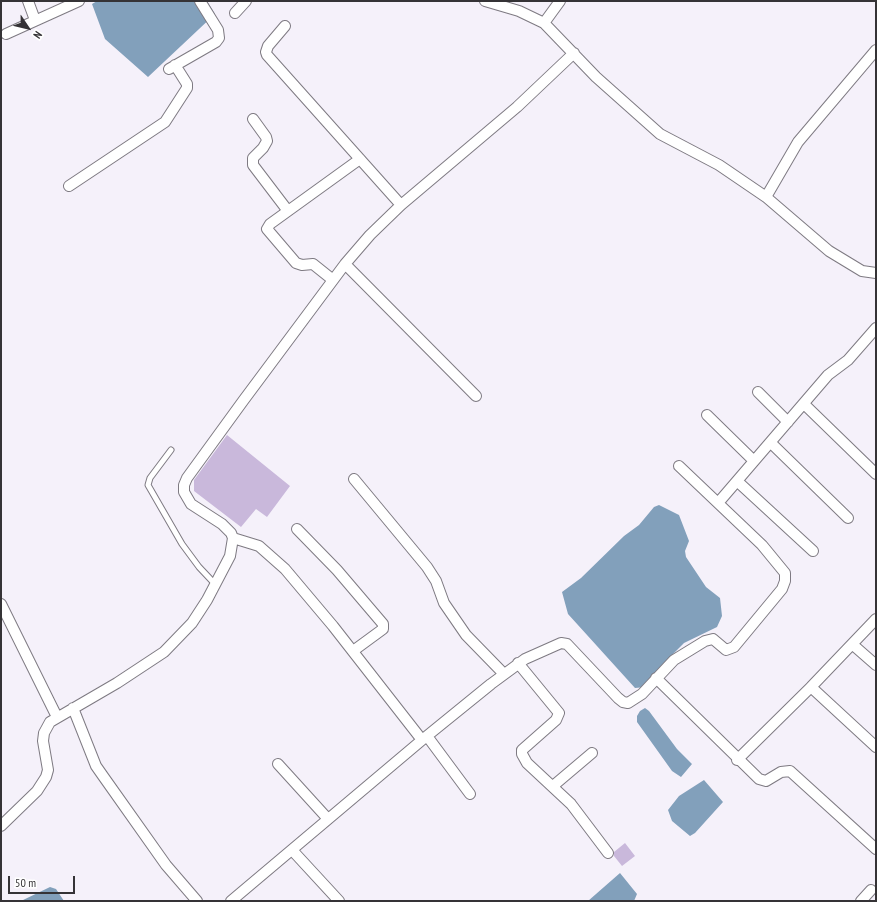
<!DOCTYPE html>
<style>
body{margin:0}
#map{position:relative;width:877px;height:902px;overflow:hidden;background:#f5f1fa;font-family:"PT Sans Narrow",sans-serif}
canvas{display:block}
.frame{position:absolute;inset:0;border:2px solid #353336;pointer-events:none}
.north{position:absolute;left:8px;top:8px;width:40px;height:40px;-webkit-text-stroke:3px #fff;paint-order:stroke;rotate:125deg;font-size:11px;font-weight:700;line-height:16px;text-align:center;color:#353336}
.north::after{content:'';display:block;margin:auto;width:14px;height:18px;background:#353336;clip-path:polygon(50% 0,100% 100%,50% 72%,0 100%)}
.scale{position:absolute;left:8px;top:876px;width:67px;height:18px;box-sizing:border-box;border:2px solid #353336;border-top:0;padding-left:5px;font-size:12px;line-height:14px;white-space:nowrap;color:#353336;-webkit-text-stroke:3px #fff;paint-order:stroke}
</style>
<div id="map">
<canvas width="877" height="902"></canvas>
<div class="frame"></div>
<div class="north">N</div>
<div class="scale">50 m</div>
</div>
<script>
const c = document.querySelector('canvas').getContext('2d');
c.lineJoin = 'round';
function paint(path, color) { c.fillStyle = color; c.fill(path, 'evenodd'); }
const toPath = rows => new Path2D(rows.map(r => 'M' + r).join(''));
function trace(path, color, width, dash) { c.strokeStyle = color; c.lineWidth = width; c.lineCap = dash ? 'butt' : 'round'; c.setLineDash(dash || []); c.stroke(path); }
paint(toPath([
 [97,1,207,1,215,14,148,77,105,39,92,4],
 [659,505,679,515,689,541,685,551,686,557,706,587,720,598,722,616,717,627,684,643,671,656,646,687,635,688,568,614,562,592,581,578,624,536,639,525,654,507],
 [645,708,649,711,677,749,692,764,681,777,672,771,637,722,637,716,640,711],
 [704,780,723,802,695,833,690,836,672,821,668,810,679,796],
 [620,873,637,894,634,901,588,901],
 [50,887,56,889,64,901,21,901]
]), '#82a0bb');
paint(toPath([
 [227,435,290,486,267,517,256,509,241,527,194,491,194,480],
 [625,843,635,856,622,866,614,856,614,852]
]), '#c9b8db');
const service = toPath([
 [171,450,150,478,148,485,182,544,199,567,215,584]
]);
const minor = toPath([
 [28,1,35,20],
 [485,1,519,11,544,23,596,77,660,134,719,165,766,197,829,251,862,271,876,273],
 [235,13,246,1],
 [544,23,560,1],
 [285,26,268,46,266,52,267,55,401,205],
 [6,34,79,1],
 [169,69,216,42,219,38,218,30,200,1],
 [253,119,266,137,267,141,263,148,253,158,253,165,288,211],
 [69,186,165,122,187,88,187,84,175,65],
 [766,197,798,142,876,50],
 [345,264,476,396],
 [333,280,313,264,302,265,296,263,267,229,270,224,360,159],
 [758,392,788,422],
 [804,404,876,474],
 [707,415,754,461],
 [771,443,848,518],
 [354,479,427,567,436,581,444,603,466,635,504,674],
 [737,481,813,551],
 [718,503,828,375,848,360,876,328],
 [297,529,337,570,383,624,383,629,353,651],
 [233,538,259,546,285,569,333,626,422,740],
 [1,604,57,717],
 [852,644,876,665],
 [518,663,559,713,556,720,522,750,522,754,527,763,571,804,608,853],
 [656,678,759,779,766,781,781,772,790,771,876,849],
 [811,687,876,747],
 [73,708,96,766,103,776,166,865,197,901],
 [427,736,470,794],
 [737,760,811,687,876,619],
 [278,764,328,819],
 [553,786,592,753],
 [1,826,37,791,46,777,48,770,43,741,44,733,50,722,117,683,164,652,192,623,207,600,230,556,233,538,231,533,222,524,191,504,184,492,184,485,187,478,243,401,345,264,370,235,401,205,517,107,574,53],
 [292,850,339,901],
 [231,901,422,740,491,684,525,659,561,643,567,644,618,698,623,702,628,703,642,694,674,660,705,641,713,639,726,650,734,647,782,589,785,581,785,573,762,545,679,466],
 [861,901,871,890]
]);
trace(service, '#7e7a82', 7);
trace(minor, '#7e7a82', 12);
trace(service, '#fff', 5);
trace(minor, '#fff', 10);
</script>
